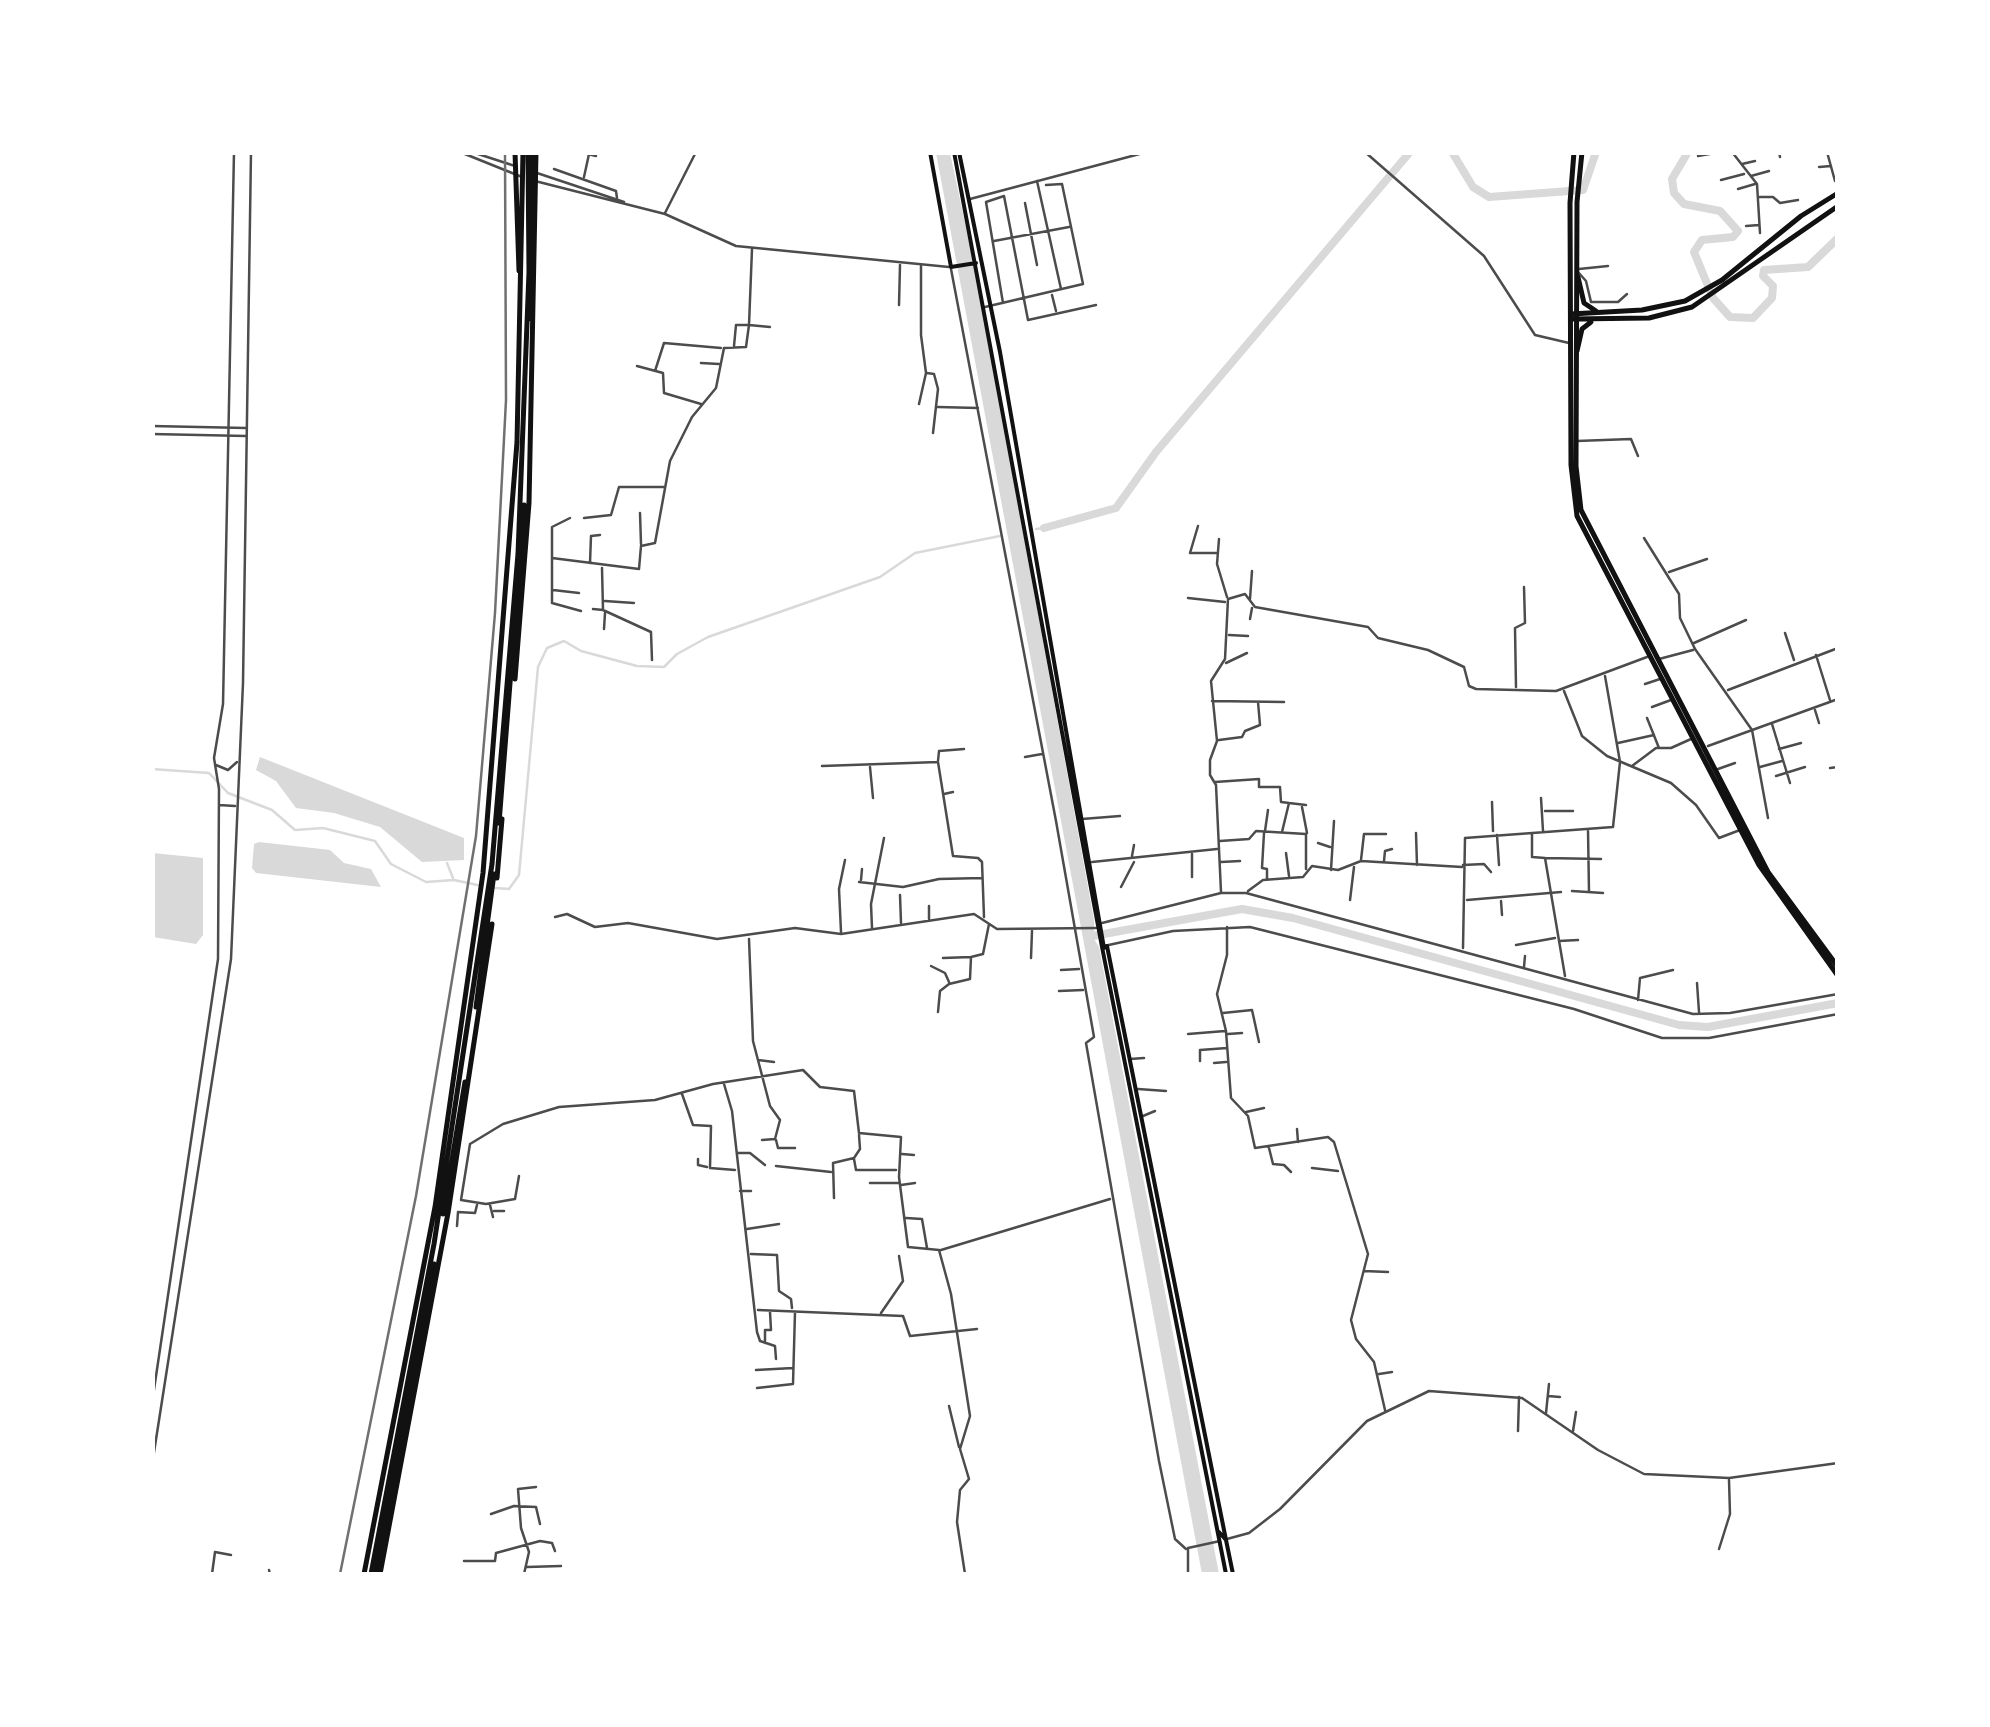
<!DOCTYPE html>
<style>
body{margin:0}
#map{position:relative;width:1990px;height:1727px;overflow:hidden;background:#fff;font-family:Roboto,sans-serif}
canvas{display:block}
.frame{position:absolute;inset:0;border:155px solid #fff;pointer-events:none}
</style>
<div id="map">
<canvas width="1990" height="1727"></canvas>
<div class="frame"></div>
</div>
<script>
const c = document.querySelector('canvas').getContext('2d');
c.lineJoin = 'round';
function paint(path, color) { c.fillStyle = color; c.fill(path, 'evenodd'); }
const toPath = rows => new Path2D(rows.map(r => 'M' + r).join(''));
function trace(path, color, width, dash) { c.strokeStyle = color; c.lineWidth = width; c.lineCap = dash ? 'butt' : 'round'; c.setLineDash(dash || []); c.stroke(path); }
paint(toPath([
 [936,153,950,153,974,264,1094,920,1094,939,1099,947,1219,1574,1202,1574],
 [260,757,464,838,464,860,422,862,380,827,334,813,296,808,276,781,256,770],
 [259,842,330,850,344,863,371,869,381,887,256,873,252,868,254,844],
 [153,853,203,858,203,935,196,944,153,937]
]), '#d9d9d9');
trace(toPath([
 [1036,529,1044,528],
 [152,769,209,773,228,793,272,810,295,830,323,828,375,841,391,864,426,882,454,880,482,886],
 [447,863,453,878],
 [495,888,509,889,519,875,538,667,547,648,564,641,581,651,637,666,664,667,677,654,708,637,880,577,915,553,1000,536]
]), '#d9d9d9', 2.5);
trace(toPath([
 [1452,152,1473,187,1489,197,1583,190,1596,152],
 [1688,152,1672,179,1674,193,1684,204,1720,211,1738,231,1733,237,1702,240,1694,252,1713,298,1730,317,1753,318,1772,298,1773,286,1763,276,1764,270,1808,267,1838,238],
 [1044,528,1116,508,1156,452,1410,152],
 [1087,937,1242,909,1293,918,1679,1025,1708,1027,1838,1003]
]), '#d9d9d9', 8);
trace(toPath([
 [579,152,596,156],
 [1365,152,1484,256,1535,335,1569,343],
 [1732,152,1757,184,1760,233],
 [1779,152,1780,157],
 [1827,152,1835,181],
 [1698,156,1721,152],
 [1742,164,1755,161],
 [1819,167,1831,166],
 [554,169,616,191,617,198],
 [1751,176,1769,171],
 [584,177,589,154],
 [1721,180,1744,174],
 [1037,181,1061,289],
 [1738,189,1755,184],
 [1760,197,1773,197,1780,203,1798,200],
 [970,199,1147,152],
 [1025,203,1037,265],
 [665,213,696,152],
 [1746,226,1759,225],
 [994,241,1069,227],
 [951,269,1056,821,1094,1037,1086,1043,1159,1461,1175,1539,1186,1549],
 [1579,269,1608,266],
 [1578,272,1586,281,1591,302,1618,302,1627,294],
 [1052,295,1056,311],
 [1003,303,986,202,1004,196,1028,320,1096,305],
 [899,305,900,265],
 [985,307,1083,284,1062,184,1046,185],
 [734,346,736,325,749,325,752,249],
 [701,363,719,364],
 [637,366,663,373,664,393,701,404],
 [655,371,664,343,721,348],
 [927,373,934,374,938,389,933,433],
 [919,404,926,373,921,335,921,266],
 [938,407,978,408],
 [152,426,246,428],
 [152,434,246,436],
 [1577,441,1631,439,1638,456],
 [640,513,641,544],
 [570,518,552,527,552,603,581,611],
 [584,518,611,515,619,487,665,487],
 [1198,526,1190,553,1216,553],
 [1644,538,1679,594,1680,618,1695,649,1752,730,1768,818],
 [1219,539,1217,564,1227,597],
 [552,558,639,569,641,546,655,543,670,461,692,417,716,388,724,348,746,347,749,325,770,327],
 [590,563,591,536,600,535],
 [1669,572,1707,559],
 [553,590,579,593],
 [1188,598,1225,602],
 [1250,599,1252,571],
 [605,601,634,603],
 [593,609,603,610,602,568],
 [603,610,651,632,652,660],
 [1250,619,1252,608],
 [604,629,605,613],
 [1785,633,1794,660],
 [1229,635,1248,636],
 [1694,643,1746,620],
 [1816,655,1830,700],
 [1659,659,1693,650],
 [1226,663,1247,653],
 [1645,684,1660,679],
 [1516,687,1515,628,1525,623,1524,587],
 [1728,690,1838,648],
 [1564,691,1582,736,1607,756,1671,783,1696,805,1719,838,1740,830],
 [1212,701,1284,702],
 [1652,707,1671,700],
 [1815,710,1819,723],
 [1647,718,1659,748],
 [1772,724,1790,783],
 [1837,739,1838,739],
 [1219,740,1242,737,1245,731,1260,725,1258,702],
 [1618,743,1654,735],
 [1779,749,1801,743],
 [1025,757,1042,754],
 [938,761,939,751,964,749],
 [822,766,938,762,953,856,978,858,982,862,984,917],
 [1632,766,1656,748,1671,748,1691,739],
 [870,767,873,798],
 [1760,767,1782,761],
 [1830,768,1838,767],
 [1718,769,1735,763],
 [1776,776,1805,767],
 [1215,782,1259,779,1259,787,1280,787,1281,802,1289,803],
 [944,794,953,792],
 [1541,798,1543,831],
 [1492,802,1493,831],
 [1302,807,1307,833],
 [1545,811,1573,811],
 [1082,819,1120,816],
 [1588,830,1589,892],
 [1265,831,1268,810],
 [1282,832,1289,803,1306,805],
 [1264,833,1262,868,1267,869,1267,879],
 [1416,833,1417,865],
 [1532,834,1532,857,1545,858],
 [1497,835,1499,865],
 [1220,841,1249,839,1256,831,1306,834,1306,869],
 [1318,843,1330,847],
 [1286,853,1289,876],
 [1192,854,1192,877],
 [1132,856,1134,845],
 [1361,860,1364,834,1386,834],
 [1384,861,1385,851,1392,849],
 [1092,862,1217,849],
 [1221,862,1240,861],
 [1463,865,1484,864,1491,872],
 [1331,870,1334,821],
 [861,880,862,869],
 [859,882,903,887,939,879,982,878],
 [1121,887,1134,862],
 [1248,891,1263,880,1303,877,1312,866,1338,870,1361,861,1462,867],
 [1572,891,1603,893],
 [1221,892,1216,785,1210,775,1210,760,1217,741,1211,681,1225,659,1228,599,1245,594,1255,607,1368,627,1378,638,1428,650,1464,667,1469,686,1476,689,1556,691,1647,657],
 [900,895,901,923],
 [1350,900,1354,867],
 [1467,900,1561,892],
 [1501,901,1502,915],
 [555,917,567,914,595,927,628,923,717,939,795,928,841,934,974,914,997,929,1096,928],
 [929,919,929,906],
 [1102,923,1221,893,1246,893,1693,1014,1730,1013,1838,994],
 [1227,927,1227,955,1217,994,1226,1031,1231,1098,1248,1116,1255,1148,1328,1137,1334,1142,1368,1254,1351,1320,1356,1339,1374,1362,1385,1410],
 [872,928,871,904,884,838],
 [841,932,839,889,845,860],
 [749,939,753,1041,770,1106,780,1120,775,1139,762,1140],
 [1559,941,1578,940],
 [1516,945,1555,938],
 [1104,946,1173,931,1250,927,1574,1009,1662,1038,1709,1038,1838,1014],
 [1463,948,1465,838,1613,827,1620,762,1605,676],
 [943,958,971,957],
 [1031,958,1032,931],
 [931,966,945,973,949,982],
 [1524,967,1525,956],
 [1061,970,1079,969],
 [1565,976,1545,858,1601,859],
 [1697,983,1699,1012],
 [1059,991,1083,990],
 [1638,1000,1640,978,1673,970],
 [938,1012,940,991,949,984,970,979,971,957,983,954,989,924],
 [1223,1013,1252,1010,1259,1042],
 [1188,1034,1225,1031],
 [1228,1034,1242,1033],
 [1130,1059,1144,1058],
 [758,1060,774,1062],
 [1200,1061,1200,1050,1227,1048],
 [1214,1063,1226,1062],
 [724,1084,732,1111,757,1332,760,1341,775,1346,776,1359],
 [1138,1089,1166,1091],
 [682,1094,693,1125,711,1126,710,1168,735,1170],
 [1246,1112,1264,1108],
 [1143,1116,1155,1111],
 [1297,1129,1298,1142],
 [776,1140,778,1148,795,1148],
 [1269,1148,1273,1164,1284,1165,1291,1172],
 [737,1153,750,1153,765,1165],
 [902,1154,914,1155],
 [698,1159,698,1165,707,1167],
 [854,1159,856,1170,896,1170],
 [776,1166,831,1172],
 [1312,1168,1338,1171],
 [519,1176,515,1199,486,1204,461,1200,470,1144,503,1124,559,1107,655,1100,713,1084,803,1070,820,1087,854,1091,859,1133,901,1137,899,1177,908,1247,939,1250,951,1294,970,1416,960,1449,969,1479,960,1490,957,1522,965,1574],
 [870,1183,898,1183],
 [901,1185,915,1183],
 [740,1191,751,1191],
 [834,1198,833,1163,854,1158,860,1149,859,1135],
 [490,1205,493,1217],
 [494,1211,504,1211],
 [906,1218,922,1219,927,1248],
 [457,1226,458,1212,475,1213,477,1205],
 [747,1229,779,1224],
 [941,1250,1110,1199],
 [751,1254,777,1255,779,1291,791,1299,792,1308],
 [1364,1271,1388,1272],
 [758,1310,903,1316,910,1336,977,1329],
 [881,1313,903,1281,899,1256],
 [765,1343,765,1330,771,1330,770,1312],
 [756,1370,793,1368],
 [1379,1374,1392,1372],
 [757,1388,793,1384,795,1312],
 [1548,1396,1560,1397],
 [949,1406,959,1447],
 [1546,1413,1549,1384],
 [1518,1431,1519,1397],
 [1573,1431,1576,1412],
 [491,1514,514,1506,536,1507,540,1524],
 [1719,1549,1730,1514,1729,1480],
 [464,1561,495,1561,496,1553,540,1541,552,1543,555,1551],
 [527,1567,561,1566],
 [269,1570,270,1574],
 [212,1574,215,1552,231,1555],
 [524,1574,529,1552,521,1528,518,1489,536,1487]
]), '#4c4c4c', 2.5);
trace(toPath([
 [460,152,522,177],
 [472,152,515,166],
 [537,173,624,202],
 [535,181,665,214,736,246,949,267],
 [1708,746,1838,699],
 [216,765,228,770,237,762],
 [219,805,235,806],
 [152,1403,218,959,219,789,214,758,223,704,234,152],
 [152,1465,231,959,243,683,251,152],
 [1227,1539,1249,1533,1280,1509,1367,1421,1429,1391,1522,1398,1598,1450,1644,1474,1729,1478,1838,1463],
 [1188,1574,1188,1548,1220,1541]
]), '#4c4c4c', 2.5);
trace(toPath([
 [930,152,951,267,976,263],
 [954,152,1102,947,1226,1574],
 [959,152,1000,352,1104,948],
 [1107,946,1226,1540],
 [1219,1532,1226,1540,1233,1574]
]), '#111', 4);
trace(toPath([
 [1574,152,1570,203,1571,465,1577,516,1759,865,1838,976],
 [1582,152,1577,202,1576,466,1581,510,1768,872,1838,967]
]), '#111', 5);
trace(toPath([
 [515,152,519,271],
 [1578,277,1584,303,1596,311],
 [1571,314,1642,310,1685,301,1722,280,1801,216,1838,193],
 [531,319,533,152],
 [1571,319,1649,318,1692,307,1838,206],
 [1577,351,1582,329,1591,322],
 [515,679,529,503,536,152],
 [499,823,524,505],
 [497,878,502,819],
 [476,1007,494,874],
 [443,1214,465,1082],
 [364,1574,435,1207,483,873,517,442,523,152],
 [371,1574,434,1244,492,864,518,554,529,272,528,152],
 [375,1574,434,1264],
 [380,1574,448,1213,492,924]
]), '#111', 5);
trace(toPath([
 [340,1574,416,1196,476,836,495,613,506,400,505,152]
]), '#707070', 2.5);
</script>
